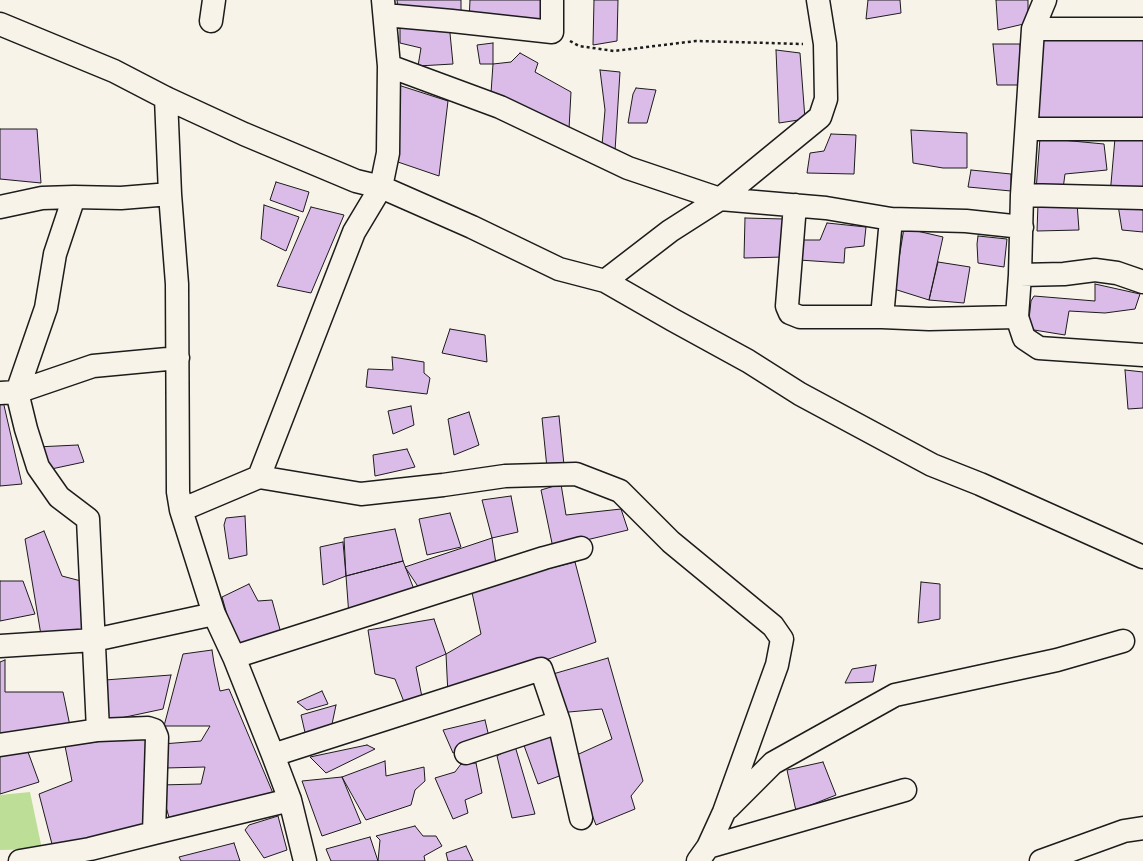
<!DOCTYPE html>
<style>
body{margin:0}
canvas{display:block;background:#f7f3e8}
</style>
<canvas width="1143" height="861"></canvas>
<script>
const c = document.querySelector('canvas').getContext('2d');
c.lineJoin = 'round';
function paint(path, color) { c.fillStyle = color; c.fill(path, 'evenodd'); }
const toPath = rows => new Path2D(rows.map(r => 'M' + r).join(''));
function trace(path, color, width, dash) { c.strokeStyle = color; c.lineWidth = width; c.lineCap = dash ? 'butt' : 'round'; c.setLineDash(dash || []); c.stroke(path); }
paint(toPath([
 [30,792,42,849,0,850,0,795]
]), '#bdde97');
const building = toPath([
 [397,0,461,0,461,16,399,16,397,0],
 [470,0,542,0,547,23,469,21,470,0],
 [594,0,618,0,617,41,593,45,594,0],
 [868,0,900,0,901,13,866,19,868,0],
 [996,0,1028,0,1028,23,998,30,996,0],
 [400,23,449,23,453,64,418,66,421,48,400,43,400,23],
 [1036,33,1143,37,1143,126,1035,124,1036,33],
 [493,43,493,64,480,64,477,45,493,43],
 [993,44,1020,44,1021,85,997,85,993,44],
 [776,50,800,53,805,119,779,123,776,50],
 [520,53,538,63,535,72,571,92,569,129,491,93,493,64,511,62,520,53],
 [600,70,620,72,615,151,602,145,605,110,600,70],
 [395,84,448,101,439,176,395,161,395,84],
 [636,88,656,90,647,123,628,123,633,94,636,88],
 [0,129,37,129,41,183,0,179,0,129],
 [911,130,967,133,967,168,943,168,913,163,911,130],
 [831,134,856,135,854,174,807,173,810,153,824,151,831,134],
 [1143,137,1143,195,1110,195,1115,138,1143,137],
 [1040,138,1104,144,1107,170,1065,174,1063,189,1036,191,1040,138],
 [971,170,1011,174,1011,191,968,187,971,170],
 [276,182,309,192,303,212,270,200,276,182],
 [1077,203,1079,230,1037,231,1038,204,1077,203],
 [264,205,299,217,286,251,261,239,264,205],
 [1118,205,1143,210,1143,232,1122,230,1118,205],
 [311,207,344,215,311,293,277,286,311,207],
 [745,218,784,219,784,257,744,258,745,218],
 [827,223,866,227,864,246,845,248,844,263,799,260,800,240,820,240,827,223],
 [904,228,943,237,929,300,894,289,904,228],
 [978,236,1007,239,1004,267,978,263,977,244,978,236],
 [938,262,970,267,964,303,929,300,938,262],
 [1095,284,1140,294,1135,309,1105,313,1069,311,1065,335,1028,329,1031,301,1034,296,1095,301,1095,284],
 [450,329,485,335,487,362,442,353,450,329],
 [392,357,424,362,424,373,430,378,427,394,366,387,368,369,393,370,392,357],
 [1125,370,1143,372,1143,408,1128,409,1125,370],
 [0,401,3,401,22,484,0,486,0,401],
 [411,406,414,425,393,434,388,411,411,406],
 [469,412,479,445,454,455,448,419,469,412],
 [559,416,564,465,547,468,542,418,559,416],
 [78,445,84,462,42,471,36,447,78,445],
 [407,449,415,467,375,476,373,455,407,449],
 [561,484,566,515,621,509,628,530,553,548,541,490,561,484],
 [511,496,518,532,492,538,482,500,511,496],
 [450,513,461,547,427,555,419,519,450,513],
 [245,516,247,555,229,559,224,525,226,518,245,516],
 [395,529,403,561,346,576,344,538,395,529],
 [44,531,62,576,81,581,86,633,42,641,25,539,44,531],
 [492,538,496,564,421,591,405,567,492,538],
 [343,542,346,576,323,585,320,547,343,542],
 [403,561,417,597,349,616,346,576,403,561],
 [575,562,596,642,448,695,446,654,481,634,471,588,575,562],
 [0,581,23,581,35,614,0,621,0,581],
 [921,582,940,584,940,619,918,623,921,582],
 [249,584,258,601,272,600,282,637,237,650,222,597,249,584],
 [434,619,446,654,416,667,423,702,406,707,395,679,375,674,368,630,434,619],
 [212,650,214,663,220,691,229,689,275,798,171,824,166,807,159,806,159,785,201,784,205,767,165,768,162,744,201,741,210,726,164,726,183,654,212,650],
 [608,658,643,781,631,796,635,809,596,825,570,758,612,739,602,709,558,713,553,674,608,658],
 [5,660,5,692,63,692,70,726,0,736,0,662,5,660],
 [876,665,873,682,845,683,852,669,876,665],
 [171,675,163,709,102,722,105,680,171,675],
 [322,691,328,704,307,710,297,702,322,691],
 [336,705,331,729,307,741,301,715,336,705],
 [485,720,489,737,453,753,443,730,485,720],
 [552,732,562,775,538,784,522,740,552,732],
 [149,735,151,826,53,848,39,794,72,781,65,746,149,735],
 [367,745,375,749,326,773,310,757,367,745],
 [515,746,535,814,512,818,497,756,515,746],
 [28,752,39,782,0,794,0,756,28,752],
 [385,761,386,776,424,767,425,781,415,790,411,805,366,820,342,777,385,761],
 [823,762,836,795,796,811,787,770,823,762],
 [476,763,482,793,465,800,468,813,453,819,435,778,455,772,461,764,476,763],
 [342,777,361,823,322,836,302,781,342,777],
 [278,816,287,850,264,858,245,830,249,825,278,816],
 [415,826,423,836,436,836,442,846,424,856,425,861,378,861,380,840,376,836,415,826],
 [370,837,378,861,331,861,326,849,370,837],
 [234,843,240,861,181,861,179,857,234,843],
 [466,846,473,861,448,861,446,853,466,846]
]);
paint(building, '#dbbce9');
trace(building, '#1c1c1c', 1);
const minor = toPath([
 [1045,0,1033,29,1022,195,1020,275,1017,317,1024,338,1039,348,1143,355],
 [385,15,452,21,552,32,552,0],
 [211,21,214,0],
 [0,24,114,71,166,98,244,134,337,173,356,181,381,187,472,227,559,269,605,281,673,320,748,361,800,394,932,465,980,484,1143,557],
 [1033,29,1143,29],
 [389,66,500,107,628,168,720,199,826,208,891,219,966,221,1022,227],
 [166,98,170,194,177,284,178,492,181,510,214,614,234,657,273,755,290,800,305,861],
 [1027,129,1143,129],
 [1022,195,1143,198],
 [74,197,55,254,46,308,17,392,93,366,178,358],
 [795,205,787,306,790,313,800,317,882,317,929,319,1017,317],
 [0,207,42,198,74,197,121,198,170,194],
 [1020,275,1064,274,1095,270,1117,273,1143,282],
 [605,281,670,231,720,199,820,117,826,99,825,44,818,0],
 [882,317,891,219],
 [0,393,17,392,26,429,38,467,59,497,88,519,98,730,0,745],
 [259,477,361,494,443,485,505,476,576,474,620,491,671,542,773,626,782,639,777,665,724,812,708,847,698,861],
 [181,510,259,477,354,232,381,187,388,153,389,66,383,0],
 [0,646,94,640,214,614],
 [234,657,544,558,581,548],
 [98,730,148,728,154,730,157,737,154,833,290,800],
 [466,753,559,722],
 [273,755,541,669,559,722,581,818],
 [728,808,773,763,895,695,1057,660,1123,641],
 [708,847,905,790],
 [20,861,90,849,154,833],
 [1041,861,1124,831,1143,828]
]);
trace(minor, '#1c1c1c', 25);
trace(toPath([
 [570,41,579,46,614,51,696,41,803,44]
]), '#1c1c1c', 2.5, [3, 3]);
trace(minor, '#f7f3e8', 22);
</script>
